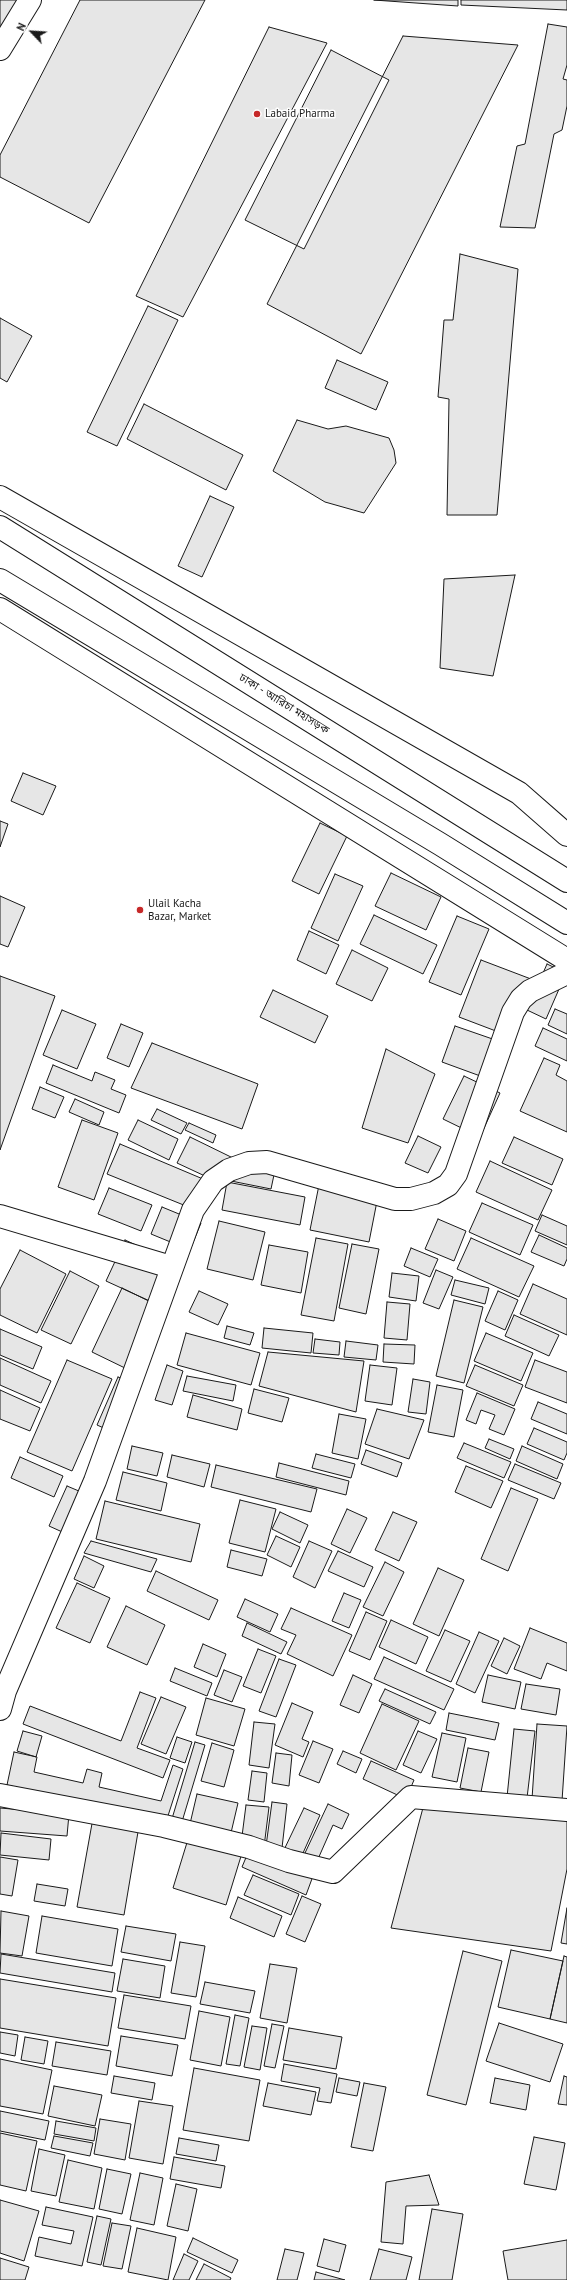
<!DOCTYPE html>
<meta charset="utf-8">
<style>
body{margin:0}
#map{position:relative;width:567px;height:2280px;overflow:hidden;background:#fff;font-family:"PT Sans",sans-serif}
canvas{display:block}
.north{position:absolute;left:12px;top:12px;width:40px;height:40px;-webkit-text-stroke:3px #fff;paint-order:stroke;rotate:295deg;font-size:11px;font-weight:700;line-height:16px;text-align:center;color:#1a1a1a}
.north::after{content:'';display:block;margin:auto;width:14px;height:18px;background:#1a1a1a;clip-path:polygon(50% 0,100% 100%,50% 72%,0 100%)}
</style>
<div id="map">
<canvas width="567" height="2280"></canvas>
<div class="north">N</div>
</div>
<script>
const c = document.querySelector('canvas').getContext('2d');
c.lineJoin = 'round';
function paint(path, color) { c.fillStyle = color; c.fill(path, 'evenodd'); }
const toPath = rows => new Path2D(rows.map(r => 'M' + r).join(''));
function trace(path, color, width, dash) { c.strokeStyle = color; c.lineWidth = width; c.lineCap = dash ? 'butt' : 'round'; c.setLineDash(dash || []); c.stroke(path); }
function drawText(font, color, halo, rows, align = 'center') {
  c.font = font + ' "PT Sans","Noto Sans Bengali",sans-serif'; c.lineWidth = 3; c.setLineDash([]); c.textBaseline = 'middle'; c.strokeStyle = halo; c.fillStyle = color; for (const [text, x, y, turn = 0] of rows) {
    c.save(); c.translate(x, y); c.rotate((+turn || 0) * Math.PI / 180); c.textAlign = isNaN(turn) ? turn : align; if (halo) c.strokeText(text, 0, 0); c.fillText(text, 0, 0); c.restore();
  }
}
const building = toPath([
 [0,0,18,0,0,32,0,0],
 [80,0,205,0,89,223,0,177,0,155,80,0],
 [374,0,458,0,458,6,374,0],
 [461,0,567,0,567,10,461,5,461,0],
 [548,24,567,27,567,65,563,79,567,80,567,106,562,130,554,134,535,228,500,227,517,146,525,144,548,24],
 [269,27,327,43,183,317,136,296,269,27],
 [403,36,518,45,361,354,267,304,403,36],
 [331,50,389,80,304,249,245,220,331,50],
 [460,254,518,269,497,515,447,515,449,399,438,397,444,320,453,320,460,254],
 [148,306,178,320,117,446,87,432,148,306],
 [0,318,32,336,7,382,0,378,0,318],
 [337,360,388,382,376,410,325,388,337,360],
 [144,404,243,455,226,490,127,439,144,404],
 [297,420,328,429,346,426,389,438,394,450,396,463,364,513,325,502,273,471,297,420],
 [210,496,234,507,202,577,178,566,210,496],
 [515,575,493,676,440,668,444,579,515,575],
 [23,773,56,786,43,815,11,801,23,773],
 [0,821,8,824,0,847,0,821],
 [320,823,347,836,319,894,292,881,320,823],
 [391,873,441,897,426,930,375,906,391,873],
 [335,874,363,886,338,941,311,928,335,874],
 [0,896,25,907,8,947,0,944,0,896],
 [374,915,437,945,423,974,360,944,374,915],
 [457,916,489,929,461,995,429,982,457,916],
 [309,931,339,945,326,974,297,960,309,931],
 [352,950,388,968,372,1001,336,984,352,950],
 [481,960,531,979,509,1036,459,1017,481,960],
 [547,964,566,973,546,1019,527,1010,547,964],
 [0,976,55,996,0,1150,0,976],
 [273,990,328,1016,315,1043,260,1017,273,990],
 [555,1009,567,1014,567,1034,548,1025,555,1009],
 [62,1010,96,1024,77,1069,43,1055,62,1010],
 [121,1024,143,1033,129,1067,107,1058,121,1024],
 [455,1026,507,1044,494,1081,442,1062,455,1026],
 [543,1028,567,1039,567,1061,535,1046,543,1028],
 [152,1043,258,1084,242,1129,131,1088,152,1043],
 [386,1049,435,1074,408,1143,362,1128,386,1049],
 [544,1058,560,1065,556,1075,567,1081,567,1132,520,1111,544,1058],
 [53,1065,92,1081,95,1072,115,1080,111,1089,126,1095,119,1113,46,1083,53,1065],
 [464,1076,500,1093,480,1137,443,1119,464,1076],
 [40,1087,64,1097,55,1118,32,1109,40,1087],
 [75,1099,104,1112,99,1125,69,1112,75,1099],
 [157,1109,187,1123,181,1134,151,1120,157,1109],
 [82,1120,118,1133,94,1200,58,1187,82,1120],
 [138,1120,178,1139,169,1160,128,1140,138,1120],
 [189,1123,216,1135,213,1143,185,1130,189,1123],
 [418,1136,441,1147,428,1173,405,1163,418,1136],
 [190,1137,233,1158,220,1183,177,1163,190,1137],
 [514,1137,563,1159,552,1185,502,1163,514,1137],
 [120,1144,203,1179,191,1208,107,1174,120,1144],
 [490,1161,552,1190,538,1220,476,1192,490,1161],
 [235,1162,275,1170,271,1189,231,1181,235,1162],
 [320,1180,379,1191,369,1242,310,1230,320,1180],
 [227,1182,305,1197,300,1225,222,1210,227,1182],
 [109,1188,152,1205,141,1231,98,1214,109,1188],
 [482,1203,533,1225,520,1255,469,1232,482,1203],
 [162,1207,201,1223,190,1250,151,1234,162,1207],
 [542,1215,567,1226,567,1245,535,1231,542,1215],
 [438,1219,466,1231,454,1261,425,1249,438,1219],
 [219,1221,265,1232,253,1280,207,1269,219,1221],
 [539,1235,567,1248,567,1259,564,1266,531,1252,539,1235],
 [316,1238,348,1244,334,1321,301,1315,316,1238],
 [471,1238,534,1266,519,1297,457,1269,471,1238],
 [125,1240,184,1267,165,1308,106,1281,125,1240],
 [352,1244,379,1249,366,1314,339,1308,352,1244],
 [269,1245,308,1252,301,1293,261,1285,269,1245],
 [411,1248,438,1259,430,1277,404,1266,411,1248],
 [20,1250,66,1274,37,1333,0,1315,0,1289,20,1250],
 [436,1270,453,1277,439,1309,423,1303,436,1270],
 [70,1271,99,1286,71,1344,41,1330,70,1271],
 [392,1273,419,1276,416,1301,389,1297,392,1273],
 [455,1280,489,1288,485,1304,451,1295,455,1280],
 [533,1284,567,1299,567,1335,520,1314,533,1284],
 [122,1288,157,1305,127,1369,92,1352,122,1288],
 [199,1291,228,1304,218,1325,189,1312,199,1291],
 [498,1291,518,1300,505,1330,485,1321,498,1291],
 [454,1300,483,1307,464,1383,436,1376,454,1300],
 [387,1302,410,1304,407,1340,384,1338,387,1302],
 [514,1315,559,1335,549,1356,505,1336,514,1315],
 [227,1326,254,1333,250,1345,224,1338,227,1326],
 [264,1328,313,1333,311,1353,262,1348,264,1328],
 [0,1329,42,1347,33,1369,0,1355,0,1329],
 [186,1333,260,1353,251,1385,177,1365,186,1333],
 [486,1333,533,1353,521,1381,474,1361,486,1333],
 [315,1339,340,1342,339,1355,313,1353,315,1339],
 [346,1341,378,1345,376,1360,344,1357,346,1341],
 [384,1344,415,1345,414,1364,383,1362,384,1344],
 [268,1352,364,1361,356,1412,259,1386,268,1352],
 [0,1358,51,1381,41,1403,0,1385,0,1358],
 [67,1360,112,1379,72,1471,27,1452,67,1360],
 [535,1360,567,1372,567,1403,525,1387,535,1360],
 [167,1365,183,1371,172,1405,155,1400,167,1365],
 [370,1365,397,1368,392,1405,365,1401,370,1365],
 [475,1365,523,1385,514,1406,466,1386,475,1365],
 [187,1376,236,1385,233,1401,183,1391,187,1376],
 [118,1377,136,1385,115,1433,97,1425,118,1377],
 [413,1379,430,1382,426,1414,408,1412,413,1379],
 [437,1385,463,1390,454,1437,428,1432,437,1385],
 [254,1389,289,1398,282,1422,248,1413,254,1389],
 [0,1390,40,1408,30,1431,0,1419,0,1390],
 [477,1393,515,1409,504,1435,489,1429,495,1415,481,1410,476,1424,466,1420,477,1393],
 [193,1395,242,1409,237,1430,187,1417,193,1395],
 [538,1402,567,1414,567,1434,531,1419,538,1402],
 [377,1409,424,1420,409,1459,365,1444,377,1409],
 [339,1414,366,1419,358,1459,332,1453,339,1414],
 [534,1428,567,1442,567,1453,564,1460,527,1444,534,1428],
 [489,1439,514,1449,510,1459,485,1448,489,1439],
 [464,1443,511,1462,504,1478,457,1458,464,1443],
 [132,1446,163,1453,157,1476,127,1469,132,1446],
 [522,1446,563,1464,557,1479,516,1461,522,1446],
 [366,1450,402,1463,397,1477,361,1464,366,1450],
 [316,1454,355,1464,351,1478,312,1468,316,1454],
 [172,1455,210,1464,204,1487,167,1477,172,1455],
 [20,1457,63,1476,54,1497,11,1478,20,1457],
 [279,1463,349,1481,346,1495,276,1477,279,1463],
 [515,1464,561,1483,554,1499,508,1480,515,1464],
 [216,1465,317,1489,311,1512,211,1487,216,1465],
 [466,1466,503,1481,491,1508,455,1492,466,1466],
 [123,1472,167,1483,161,1511,116,1500,123,1472],
 [67,1486,86,1494,69,1535,49,1526,67,1486],
 [511,1488,538,1499,508,1571,481,1559,511,1488],
 [240,1500,276,1509,265,1552,229,1543,240,1500],
 [105,1501,200,1524,191,1562,96,1539,105,1501],
 [347,1509,367,1518,350,1553,331,1544,347,1509],
 [280,1512,308,1525,300,1543,272,1529,280,1512],
 [393,1512,417,1522,399,1561,375,1550,393,1512],
 [276,1536,300,1547,291,1567,267,1555,276,1536],
 [91,1541,157,1559,151,1572,84,1553,91,1541],
 [309,1541,332,1551,315,1588,293,1577,309,1541],
 [231,1550,267,1559,262,1576,227,1567,231,1550],
 [338,1551,373,1567,364,1587,328,1571,338,1551],
 [84,1556,104,1566,94,1588,74,1579,84,1556],
 [385,1562,404,1572,383,1616,363,1607,385,1562],
 [438,1568,464,1580,439,1636,413,1624,438,1568],
 [156,1571,218,1600,209,1620,147,1591,156,1571],
 [77,1583,110,1598,90,1643,56,1628,77,1583],
 [344,1593,361,1600,349,1628,332,1621,344,1593],
 [245,1599,278,1614,270,1632,237,1617,245,1599],
 [126,1606,165,1625,147,1665,107,1647,126,1606],
 [291,1608,352,1635,333,1676,287,1654,296,1635,281,1629,291,1608],
 [366,1612,387,1621,370,1660,349,1651,366,1612],
 [391,1620,428,1637,416,1664,379,1647,391,1620],
 [247,1623,287,1642,281,1654,242,1636,247,1623],
 [530,1628,567,1643,567,1671,547,1663,541,1679,514,1669,530,1628],
 [445,1630,470,1641,451,1682,426,1671,445,1630],
 [479,1632,499,1641,475,1693,456,1684,479,1632],
 [504,1638,520,1646,507,1674,491,1666,504,1638],
 [203,1644,226,1654,217,1677,194,1667,203,1644],
 [258,1649,276,1656,261,1693,243,1686,258,1649],
 [384,1657,454,1689,444,1710,374,1679,384,1657],
 [279,1659,296,1665,276,1717,259,1711,279,1659],
 [175,1668,212,1683,207,1696,170,1681,175,1668],
 [224,1670,242,1677,232,1702,214,1695,224,1670],
 [353,1675,372,1684,359,1713,340,1705,353,1675],
 [488,1675,521,1682,515,1709,482,1702,488,1675],
 [526,1684,560,1689,556,1715,521,1709,526,1684],
 [385,1689,436,1712,430,1724,379,1701,385,1689],
 [140,1692,156,1698,137,1748,170,1760,163,1778,23,1724,30,1706,121,1741,140,1692],
 [161,1697,186,1707,166,1754,141,1744,161,1697],
 [206,1698,245,1709,234,1746,196,1735,206,1698],
 [292,1703,313,1712,302,1739,309,1742,303,1757,275,1745,292,1703],
 [382,1704,419,1721,396,1770,360,1753,382,1704],
 [449,1713,499,1723,495,1740,446,1730,449,1713],
 [254,1722,275,1724,269,1768,249,1765,254,1722],
 [537,1724,567,1726,562,1801,532,1799,537,1724],
 [514,1729,535,1731,527,1798,507,1797,514,1729],
 [23,1731,42,1736,36,1757,17,1751,23,1731],
 [418,1731,437,1739,421,1773,403,1765,418,1731],
 [442,1733,466,1738,457,1782,432,1777,442,1733],
 [177,1737,192,1742,185,1763,170,1758,177,1737],
 [313,1741,333,1749,319,1783,299,1775,313,1741],
 [195,1742,205,1745,181,1825,171,1822,195,1742],
 [212,1743,234,1750,224,1787,201,1781,212,1743],
 [468,1748,489,1752,481,1792,460,1788,468,1748],
 [343,1751,362,1759,356,1773,337,1764,343,1751],
 [14,1752,37,1757,34,1772,83,1783,87,1769,102,1773,99,1787,161,1801,173,1765,183,1769,166,1822,7,1785,14,1752],
 [276,1753,292,1755,289,1786,272,1783,276,1753],
 [371,1761,414,1780,406,1799,363,1779,371,1761],
 [252,1771,267,1773,264,1802,248,1800,252,1771],
 [197,1794,238,1803,230,1837,189,1828,197,1794],
 [272,1802,287,1804,282,1848,266,1846,272,1802],
 [328,1804,349,1814,342,1829,333,1825,318,1859,305,1853,328,1804],
 [424,1804,567,1816,567,1869,551,1951,391,1928,424,1804],
 [246,1805,269,1807,264,1847,241,1844,246,1805],
 [0,1808,69,1814,67,1836,0,1831,0,1808],
 [304,1808,320,1815,299,1862,282,1854,304,1808],
 [93,1818,139,1826,124,1915,77,1907,93,1818],
 [1,1833,51,1839,49,1860,0,1855,1,1833],
 [189,1836,242,1853,226,1905,173,1888,189,1836],
 [250,1848,313,1876,306,1895,242,1867,250,1848],
 [0,1857,18,1860,12,1896,0,1894,0,1857],
 [253,1875,299,1894,291,1915,244,1895,253,1875],
 [37,1884,68,1889,65,1906,34,1901,37,1884],
 [302,1896,321,1904,305,1942,286,1934,302,1896],
 [238,1897,282,1916,274,1937,230,1918,238,1897],
 [567,1908,567,1944,561,1943,567,1908],
 [1,1911,29,1916,22,1956,0,1953,1,1911],
 [42,1916,118,1929,112,1966,36,1953,42,1916],
 [126,1926,176,1934,171,1961,121,1952,126,1926],
 [180,1942,205,1946,196,1997,171,1993,180,1942],
 [511,1950,563,1961,550,2019,498,2007,511,1950],
 [463,1951,502,1961,466,2105,427,2095,463,1951],
 [1,1954,115,1973,112,1992,0,1973,1,1954],
 [564,1956,567,1957,567,2023,550,2019,564,1956],
 [123,1959,165,1966,160,1998,117,1991,123,1959],
 [270,1964,297,1968,287,2023,260,2018,270,1964],
 [0,1979,116,1998,108,2046,0,2028,0,1979],
 [205,1982,255,1991,250,2013,200,2004,205,1982],
 [124,1995,191,2006,185,2039,118,2028,124,1995],
 [199,2011,230,2017,221,2066,190,2060,199,2011],
 [235,2015,249,2018,240,2066,226,2064,235,2015],
 [499,2023,563,2044,550,2082,486,2061,499,2023],
 [272,2024,284,2026,275,2068,264,2066,272,2024],
 [252,2026,267,2028,260,2070,244,2067,252,2026],
 [289,2028,342,2037,336,2069,283,2060,289,2028],
 [0,2032,18,2035,15,2056,0,2053,0,2032],
 [121,2036,178,2045,172,2076,116,2066,121,2036],
 [25,2037,48,2041,44,2064,21,2060,25,2037],
 [56,2042,111,2051,107,2075,52,2066,56,2042],
 [0,2059,52,2070,43,2114,0,2106,0,2059],
 [284,2064,337,2074,331,2103,317,2101,320,2088,281,2081,284,2064],
 [194,2068,260,2080,249,2141,183,2130,194,2068],
 [114,2076,155,2083,152,2100,111,2093,114,2076],
 [564,2076,567,2077,567,2105,558,2104,564,2076],
 [339,2078,360,2082,357,2096,336,2092,339,2078],
 [495,2078,530,2085,526,2110,490,2103,495,2078],
 [268,2083,316,2092,311,2115,263,2106,268,2083],
 [364,2083,386,2087,373,2151,351,2147,364,2083],
 [54,2086,102,2095,95,2126,48,2116,54,2086],
 [139,2101,173,2106,163,2164,129,2158,139,2101],
 [0,2111,49,2121,45,2140,0,2131,0,2111],
 [100,2119,131,2124,125,2160,94,2154,100,2119],
 [56,2121,96,2128,94,2141,54,2134,56,2121],
 [0,2133,37,2141,26,2191,0,2185,0,2133],
 [54,2136,93,2143,90,2156,51,2148,54,2136],
 [534,2137,565,2143,556,2190,524,2184,534,2137],
 [179,2138,219,2145,216,2161,176,2154,179,2138],
 [39,2149,65,2155,56,2196,31,2191,39,2149],
 [174,2157,225,2166,221,2188,170,2179,174,2157],
 [68,2160,102,2168,94,2209,59,2202,68,2160],
 [107,2169,131,2174,122,2214,99,2209,107,2169],
 [140,2173,163,2178,154,2225,130,2220,140,2173],
 [429,2175,439,2205,406,2206,403,2244,381,2242,386,2182,429,2175],
 [176,2184,197,2189,188,2231,167,2226,176,2184],
 [0,2200,39,2211,24,2261,0,2253,0,2200],
 [46,2207,93,2217,82,2266,35,2256,39,2237,71,2244,74,2231,42,2225,46,2207],
 [432,2209,463,2214,452,2280,419,2280,432,2209],
 [97,2216,111,2219,101,2265,87,2262,97,2216],
 [112,2223,131,2226,122,2269,103,2266,112,2223],
 [137,2228,176,2237,168,2280,128,2272,137,2228],
 [193,2238,238,2260,232,2273,187,2252,193,2238],
 [324,2239,346,2245,339,2272,317,2266,324,2239],
 [567,2240,567,2280,508,2280,503,2251,567,2240],
 [285,2249,304,2253,297,2280,277,2280,285,2249],
 [379,2249,412,2257,406,2280,370,2280,379,2249],
 [184,2254,198,2261,189,2280,173,2280,184,2254],
 [0,2258,29,2267,25,2280,0,2280,0,2258],
 [204,2264,231,2278,230,2280,196,2280,204,2264],
 [316,2272,345,2280,314,2280,316,2272]
]);
paint(building, '#e6e6e6');
trace(building, '#1a1a1a', 1);
const minor = toPath([
 [0,49,30,0],
 [0,1216,171,1267],
 [0,1795,164,1826,249,1847,289,1861,333,1872,411,1797,567,1810]
]);
const tertiary = toPath([
 [0,1709,5,1691,95,1481,193,1210,213,1181,229,1170,249,1163,267,1162,395,1199,411,1199,434,1193,448,1185,456,1174,513,1012,521,999,530,991,567,973]
]);
const trunk = toPath([
 [0,497,519,793,567,835],
 [0,527,567,881],
 [0,580,440,844,567,923],
 [0,609,567,960]
]);
trace(minor, '#1a1a1a', 24);
trace(tertiary, '#1a1a1a', 24);
trace(trunk, '#1a1a1a', 24);
trace(minor, '#fff', 22);
trace(tertiary, '#fff', 22);
trace(trunk, '#fff', 22);
for (const [x, y, r, color] of [
 [257,114,4,"#c62828"],
 [140,910,4,"#c62828"]
]) { const dot = new Path2D(); dot.arc(x, y, r, 0, 2 * Math.PI); c.fillStyle = color; c.fill(dot); trace(dot, '#fff', 1.5); }
drawText('11px', '#1a1a1a', '#fff', [
 ["Labaid Pharma",265,114],
 ["Ulail Kacha",148,904],
 ["Bazar, Market",148,917]
], 'left');
drawText('11px', '#1a1a1a', '#fff', [
 ["ঢাকা - আরিচা মহাসড়ক",284,704,32]
]);
</script>
